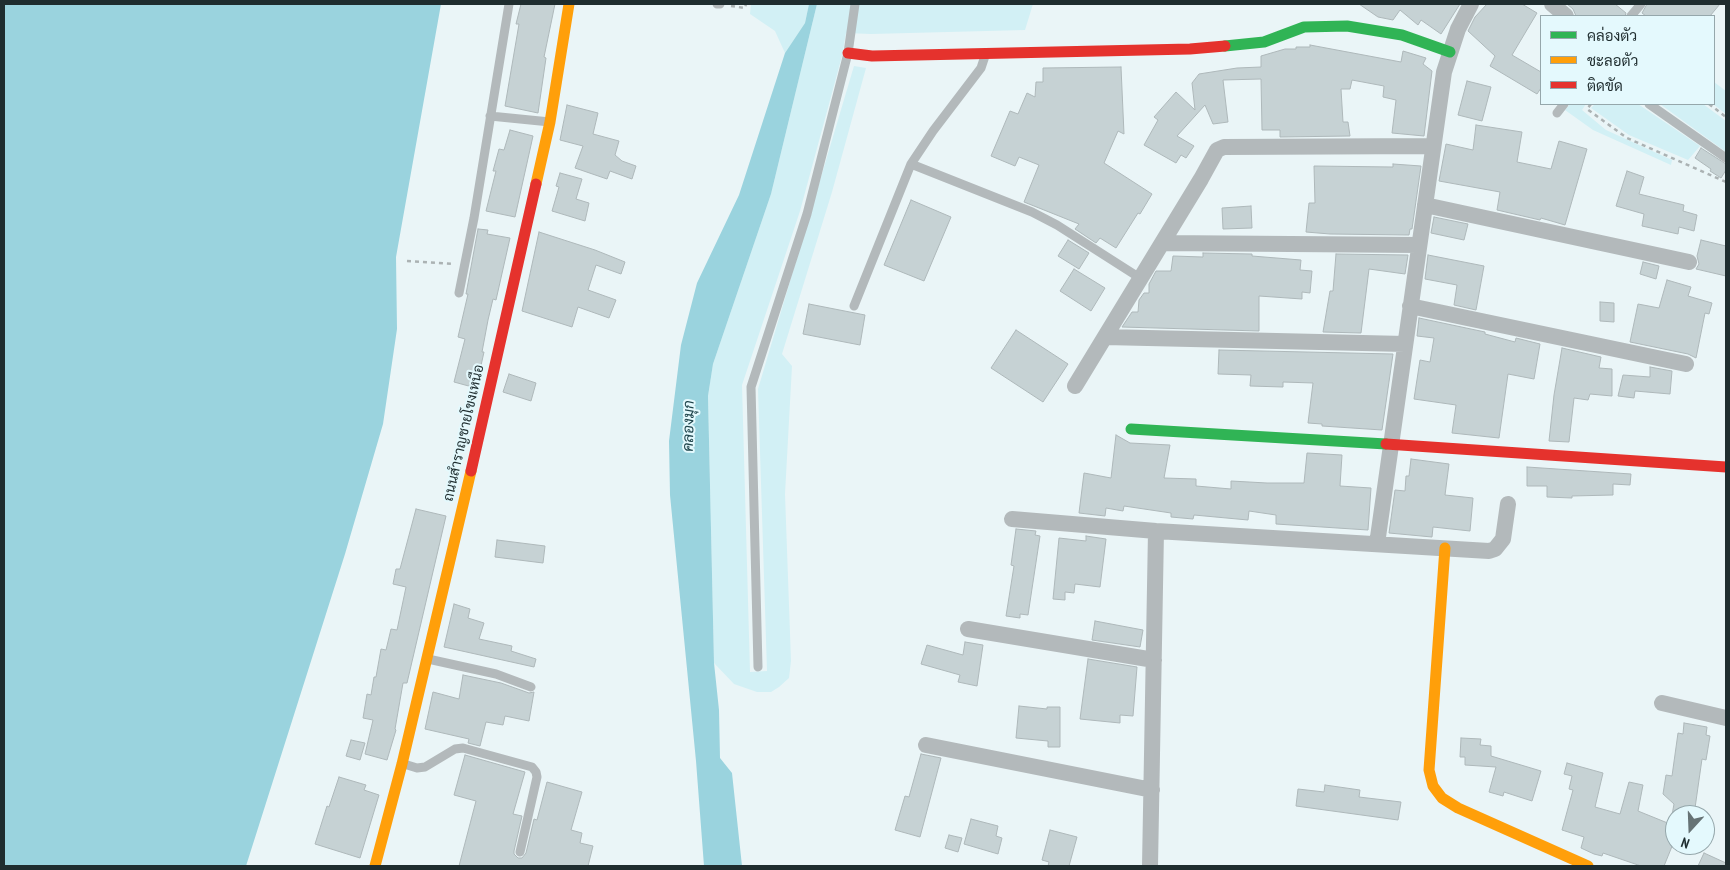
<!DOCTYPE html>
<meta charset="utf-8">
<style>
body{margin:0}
#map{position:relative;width:1730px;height:870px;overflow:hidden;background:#eaf5f7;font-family:"PT Sans Narrow",Sarabun,sans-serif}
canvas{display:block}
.frame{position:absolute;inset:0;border:5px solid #1f2d2f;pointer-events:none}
.legend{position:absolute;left:1540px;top:15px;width:175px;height:90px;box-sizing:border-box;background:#e4f9fd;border:1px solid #95a7ab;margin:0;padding:6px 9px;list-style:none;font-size:15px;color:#1f2d2f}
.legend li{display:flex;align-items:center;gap:10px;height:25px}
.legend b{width:25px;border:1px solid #95a7ab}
.north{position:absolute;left:1665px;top:805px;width:50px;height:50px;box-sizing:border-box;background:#e4f9fd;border:1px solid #95a7ab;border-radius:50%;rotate:200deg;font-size:14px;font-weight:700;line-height:20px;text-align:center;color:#1f2d2f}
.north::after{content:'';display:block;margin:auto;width:18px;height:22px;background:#667375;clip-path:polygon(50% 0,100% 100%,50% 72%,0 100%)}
</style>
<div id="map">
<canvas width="1730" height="870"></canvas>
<div class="frame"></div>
<ul class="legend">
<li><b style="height:6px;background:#30b455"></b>คล่องตัว</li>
<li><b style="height:6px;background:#ff9f0a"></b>ชะลอตัว</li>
<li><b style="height:6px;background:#e5322d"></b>ติดขัด</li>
</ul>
<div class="north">N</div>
</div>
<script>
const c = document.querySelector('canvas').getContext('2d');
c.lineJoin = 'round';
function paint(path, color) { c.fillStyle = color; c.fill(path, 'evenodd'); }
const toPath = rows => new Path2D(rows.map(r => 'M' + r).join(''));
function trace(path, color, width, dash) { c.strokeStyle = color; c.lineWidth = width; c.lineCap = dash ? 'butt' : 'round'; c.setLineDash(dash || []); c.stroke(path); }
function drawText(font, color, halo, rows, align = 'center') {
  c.font = font + ' "PT Sans Narrow",Sarabun,sans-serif'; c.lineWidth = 4; c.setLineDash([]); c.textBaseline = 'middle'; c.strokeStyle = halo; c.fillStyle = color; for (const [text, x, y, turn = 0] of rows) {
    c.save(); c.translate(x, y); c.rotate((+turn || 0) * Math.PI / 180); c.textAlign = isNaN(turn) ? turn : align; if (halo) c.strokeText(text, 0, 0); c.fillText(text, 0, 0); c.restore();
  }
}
paint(toPath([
 [751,4,809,4,805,23,785,53,775,31,750,14],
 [817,4,1033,4,1025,30,871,34,846,33,842,56,800,211,742,385,750,672,767,671,758,389,854,66,866,68,832,192,782,354,792,366,785,494,791,661,789,678,779,687,771,692,757,692,734,684,714,663,708,396,713,364,771,194],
 [1714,82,1726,91,1726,114,1713,104],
 [1570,104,1586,104,1582,110,1606,130,1672,160,1671,165,1593,130,1565,110],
 [1595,104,1638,104,1700,146,1688,160,1629,135,1591,108],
 [1660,104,1703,104,1726,121,1726,152]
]), '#d2f0f5');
paint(toPath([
 [4,4,441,4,396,257,397,329,383,424,345,554,246,866,4,866],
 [809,4,817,4,771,194,713,364,708,396,714,663,719,710,720,758,732,773,742,866,704,866,696,761,670,495,669,441,681,345,697,283,739,195,785,53,805,23]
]), '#9ad3de');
const building = toPath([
 [521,4,555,4,544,57,546,58,538,113,505,106,519,24,516,24,521,4],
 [1359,4,1460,4,1441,34,1421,20,1418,25,1400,10,1393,20,1378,17,1359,4],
 [1487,4,1522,4,1537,13,1512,55,1541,72,1541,88,1537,94,1490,66,1495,56,1468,31,1475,17,1487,4],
 [1567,4,1615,4,1626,13,1625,16,1576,16,1573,9,1567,4],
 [1647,4,1720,4,1710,16,1646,16,1642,13,1647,4],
 [1310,45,1401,62,1403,51,1426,58,1423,64,1432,71,1424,136,1392,133,1396,100,1383,97,1384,86,1352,80,1350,89,1341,89,1343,122,1348,122,1350,136,1280,137,1280,130,1262,130,1261,79,1223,80,1228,122,1213,124,1205,105,1177,136,1194,146,1186,158,1181,155,1176,163,1144,145,1158,120,1154,117,1176,92,1195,110,1192,83,1199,74,1237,68,1261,67,1261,56,1285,49,1296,49,1296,47,1310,47,1310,45],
 [1121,67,1124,134,1118,131,1104,163,1152,194,1140,214,1138,213,1116,248,1100,238,1096,243,1075,229,1079,224,1024,202,1039,165,1019,157,1015,166,991,156,1010,111,1018,114,1027,93,1035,97,1036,82,1043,82,1043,68,1121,67],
 [1467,81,1491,87,1482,121,1458,115,1467,81],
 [567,105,598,113,593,134,619,141,615,155,622,161,636,166,632,179,610,171,607,179,575,168,583,146,560,140,567,105],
 [1476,125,1522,132,1517,162,1551,169,1559,141,1587,149,1565,225,1541,218,1540,220,1497,210,1500,192,1439,181,1446,144,1473,150,1476,125],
 [510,130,533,136,515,217,486,211,496,171,493,171,499,149,504,150,510,130],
 [1701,148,1726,164,1726,170,1721,178,1710,171,1711,169,1695,158,1701,148],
 [1393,164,1421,166,1412,229,1410,229,1409,235,1330,234,1306,232,1309,203,1315,203,1314,166,1393,167,1393,164],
 [1627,171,1644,177,1639,194,1684,205,1683,211,1697,215,1694,231,1679,227,1678,234,1642,226,1644,214,1616,206,1627,171],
 [560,173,582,179,576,199,589,203,585,221,552,211,559,187,556,186,560,173],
 [911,200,951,217,924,281,884,265,911,200],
 [1251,206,1252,228,1223,229,1222,208,1251,206],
 [1434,217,1468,224,1464,240,1431,233,1434,217],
 [478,229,488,230,487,234,510,238,496,300,493,299,488,320,482,352,484,352,476,388,454,382,465,339,458,337,468,294,466,294,478,229],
 [539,232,595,250,625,262,621,274,596,265,588,290,616,300,609,318,578,307,572,327,522,311,539,232],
 [1068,240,1089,253,1079,269,1058,256,1068,240],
 [1701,240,1726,246,1726,276,1696,269,1699,264,1697,256,1701,240],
 [1203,253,1252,254,1252,256,1301,260,1300,270,1312,271,1310,293,1302,292,1302,299,1259,296,1259,331,1122,327,1132,312,1138,312,1139,300,1144,293,1149,293,1149,284,1156,271,1171,271,1173,256,1203,257,1203,253],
 [1336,254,1408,255,1405,274,1369,269,1361,333,1323,332,1330,291,1333,291,1336,254],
 [1428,255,1484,266,1476,310,1454,305,1457,285,1425,279,1428,255],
 [1643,262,1659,266,1656,279,1640,274,1643,262],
 [1074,269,1105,288,1091,311,1060,291,1074,269],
 [1667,280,1691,287,1688,296,1712,303,1709,314,1705,313,1696,358,1688,354,1630,342,1638,304,1659,308,1667,280],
 [1600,302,1614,303,1614,322,1600,321,1600,302],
 [809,304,865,315,860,345,803,334,809,304],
 [1419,318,1485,332,1485,334,1515,342,1516,338,1540,344,1534,379,1508,374,1499,438,1452,433,1456,405,1414,399,1420,360,1430,362,1434,338,1417,336,1419,318],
 [1016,330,1068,364,1043,402,991,368,1016,330],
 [1562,348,1601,357,1599,368,1612,369,1612,396,1590,394,1588,400,1574,398,1569,442,1549,441,1554,395,1562,348],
 [1219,350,1393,354,1382,430,1322,426,1322,424,1308,423,1313,383,1283,382,1283,387,1250,386,1251,375,1218,374,1219,350],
 [1650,367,1672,371,1670,394,1635,391,1634,398,1618,396,1623,375,1650,377,1650,367],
 [509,374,536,383,531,401,503,392,509,374],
 [1116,435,1130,443,1170,445,1164,478,1196,479,1196,486,1231,489,1231,481,1267,483,1304,483,1307,453,1342,455,1340,486,1371,488,1368,530,1276,524,1276,515,1249,511,1248,520,1194,515,1193,519,1171,517,1171,513,1124,506,1123,511,1106,508,1105,516,1079,513,1084,473,1111,478,1116,435],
 [1411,459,1449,464,1445,495,1473,498,1470,531,1433,527,1432,537,1389,533,1395,490,1405,491,1406,476,1409,476,1411,459],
 [1527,467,1631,474,1630,485,1613,484,1613,495,1572,496,1572,498,1547,497,1547,486,1527,486,1527,467],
 [416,509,446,516,407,683,403,683,395,729,396,730,387,760,365,754,373,720,363,718,367,694,371,695,374,677,376,677,381,649,386,650,391,629,397,630,406,587,393,584,396,569,400,569,416,509],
 [1016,529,1036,531,1035,535,1040,536,1028,615,1020,614,1020,618,1006,616,1014,566,1011,565,1016,529],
 [1086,536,1106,539,1100,587,1075,584,1074,593,1065,592,1065,600,1053,599,1059,538,1086,541,1086,536],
 [497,540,545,546,543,563,495,557,497,540],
 [454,604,470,609,468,618,484,623,479,639,512,646,511,651,536,659,534,667,444,647,454,604],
 [1095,621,1143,630,1140,647,1092,640,1095,621],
 [965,642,983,645,977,686,958,682,960,675,921,664,927,645,963,655,965,642],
 [1088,659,1137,667,1133,716,1120,715,1120,723,1080,719,1088,659],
 [463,675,501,683,529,693,534,692,529,721,505,716,503,725,486,722,480,746,468,743,469,739,425,729,433,692,459,699,463,675],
 [1019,706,1047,709,1047,707,1060,707,1060,747,1048,747,1048,741,1016,738,1019,706],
 [1684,723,1707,727,1706,735,1710,736,1706,760,1702,759,1694,815,1672,815,1674,804,1663,794,1666,775,1672,776,1678,733,1683,734,1684,723],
 [1461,738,1481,739,1480,745,1491,746,1491,756,1541,771,1532,801,1504,792,1503,796,1489,792,1496,767,1465,765,1465,757,1460,757,1461,738],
 [351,740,365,743,360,760,346,756,351,740],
 [921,754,941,758,920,837,895,830,905,796,909,797,921,754],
 [465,755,525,772,513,814,522,816,514,851,514,854,518,858,522,858,526,853,534,819,537,820,547,782,582,792,571,830,582,833,580,843,593,846,588,866,459,866,476,801,454,795,465,755],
 [1567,763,1603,773,1595,807,1620,814,1629,782,1643,785,1638,811,1675,826,1675,839,1664,866,1641,866,1603,853,1602,856,1594,854,1581,848,1584,837,1562,830,1573,790,1569,789,1572,776,1564,774,1567,763],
 [339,777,366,785,364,790,379,795,360,858,315,844,327,806,329,807,339,777],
 [1325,785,1360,790,1359,797,1401,802,1398,820,1296,806,1298,789,1324,792,1325,785],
 [971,819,998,826,996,836,1002,838,998,854,964,844,971,819],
 [1050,830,1077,837,1069,866,1048,866,1049,862,1042,860,1050,830],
 [949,835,962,838,958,852,945,848,949,835],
 [1704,853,1726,863,1726,866,1698,866,1704,853]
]);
paint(building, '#c6d2d4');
trace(building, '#aeb8ba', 1);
trace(toPath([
 [731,6,745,8,746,4],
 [1591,104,1587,109,1627,138,1726,182],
 [1709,104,1726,117],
 [407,261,453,264]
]), '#abb2b3', 2.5, [4, 4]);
trace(toPath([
 [717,4,720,4],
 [1631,16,1641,4],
 [1649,104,1726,158],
 [1557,113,1564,104],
 [490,116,550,122],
 [911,164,1032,212,1057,225,1140,278],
 [459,293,474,218,509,4],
 [854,306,911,164,933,131,981,68,985,56],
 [428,659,496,674,531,687],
 [758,667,751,387,807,214,848,53,855,4],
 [404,764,417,768,425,767,455,749,463,748,532,767,536,772,537,777,520,852]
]), '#b3b9bb', 9);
trace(toPath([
 [1552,4,1566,16],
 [1425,205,1689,262],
 [1162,243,1419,245],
 [1410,306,1686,364],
 [1105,337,1405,344],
 [1075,386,1201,179,1217,150,1224,147,1433,146],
 [1012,519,1156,531,1489,551,1495,549,1503,539,1508,504],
 [1377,544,1444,72,1458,29,1471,4],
 [968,629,1154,660],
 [1662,703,1726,718],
 [926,745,1152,790],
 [1150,866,1156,531]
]), '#b3b9bb', 16);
trace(toPath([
 [1225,46,1264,42,1304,27,1347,26,1402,35,1450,52],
 [1131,429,1386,444]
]), '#30b455', 11);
trace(toPath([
 [536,184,550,122,569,4],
 [1445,548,1429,770,1433,786,1442,798,1458,808,1588,866],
 [375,866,402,764,471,471]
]), '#ff9f0a', 11);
trace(toPath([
 [848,53,872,56,1190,49,1225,46],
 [1386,444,1726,467],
 [471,471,536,184]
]), '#e5322d', 11);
drawText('14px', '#1f2d2f', '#e4f9fd', [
 ["ถนนสำราญชายโขงเหนือ",464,433,-77]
]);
drawText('italic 15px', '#20454c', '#e4f9fd', [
 ["คลองมุก",689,426,-89]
]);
</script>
